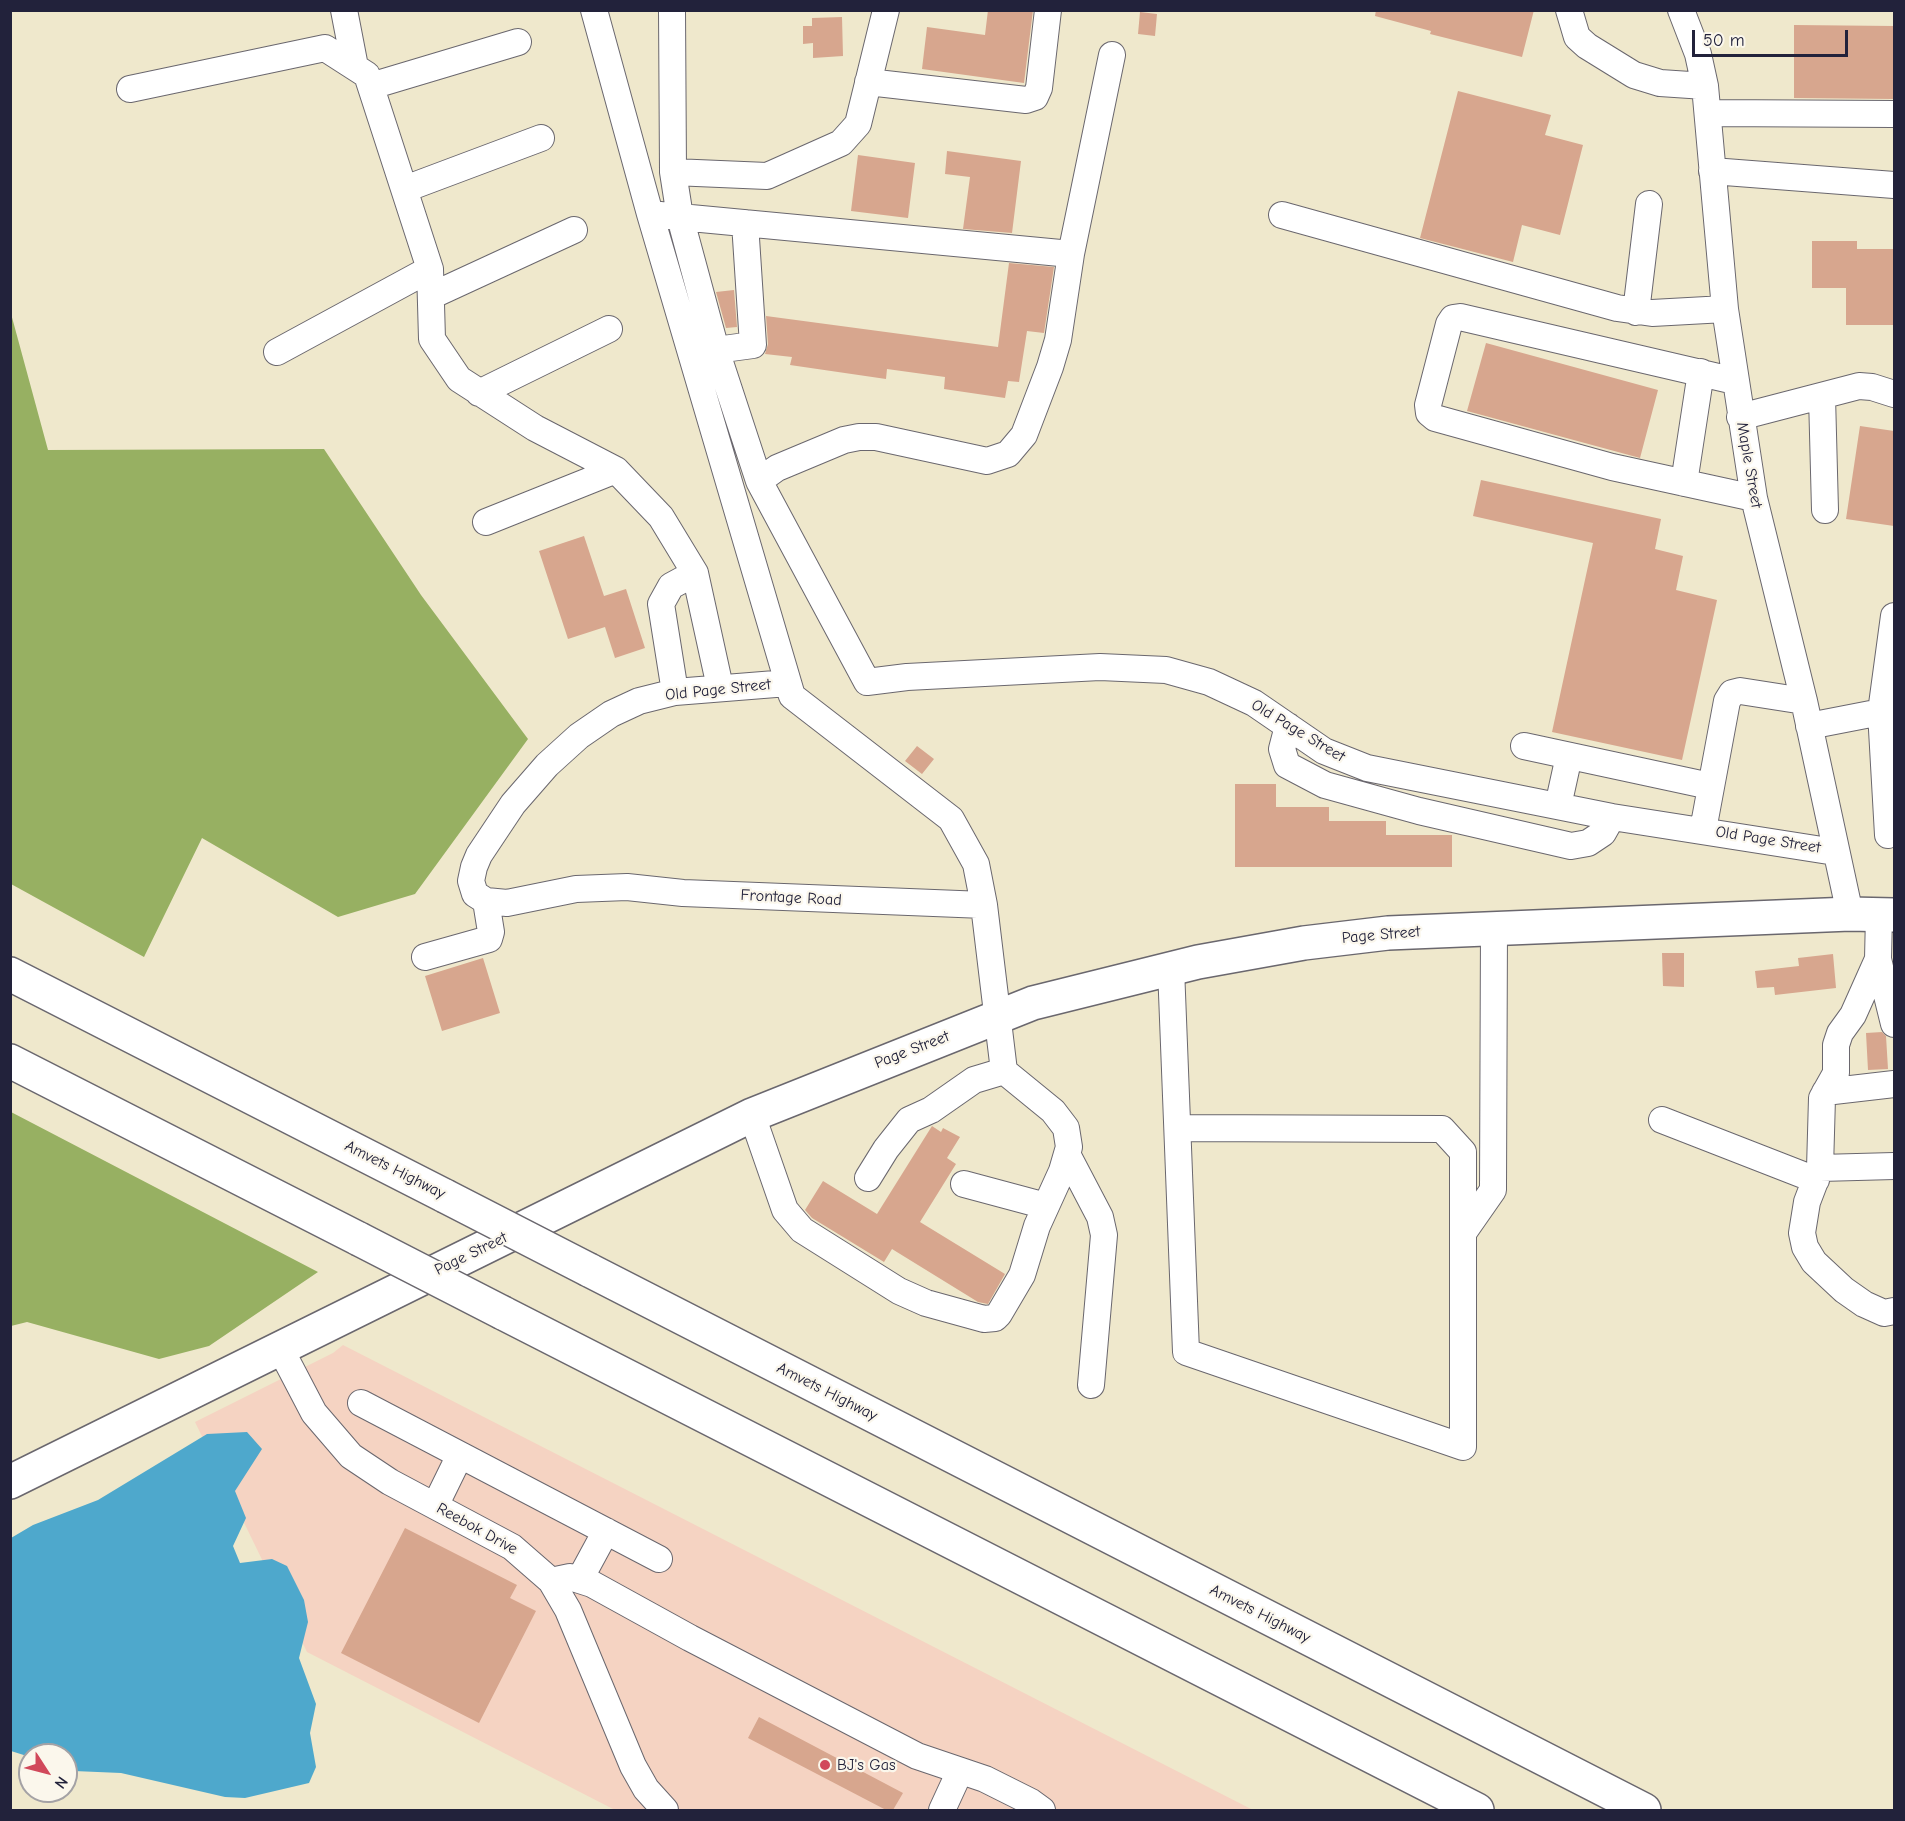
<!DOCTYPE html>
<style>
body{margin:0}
#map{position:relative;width:1905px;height:1821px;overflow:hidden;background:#efe8cc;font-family:"Comic Neue",sans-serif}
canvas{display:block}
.frame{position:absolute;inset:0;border:12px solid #22223b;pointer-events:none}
.north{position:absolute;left:18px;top:1743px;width:60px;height:60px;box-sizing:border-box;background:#fbf7ec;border:2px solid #a4a2a5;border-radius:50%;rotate:126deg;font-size:16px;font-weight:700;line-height:24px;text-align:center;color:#22223b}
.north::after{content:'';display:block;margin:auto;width:21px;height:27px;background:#d1495b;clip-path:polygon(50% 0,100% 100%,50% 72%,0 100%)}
.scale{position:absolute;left:1692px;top:30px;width:156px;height:27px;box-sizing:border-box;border:3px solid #22223b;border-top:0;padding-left:8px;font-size:18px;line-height:21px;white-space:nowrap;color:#22223b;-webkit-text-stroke:4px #fbf7ec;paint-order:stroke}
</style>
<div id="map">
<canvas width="1905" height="1821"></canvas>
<div class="frame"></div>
<div class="north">N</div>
<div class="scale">50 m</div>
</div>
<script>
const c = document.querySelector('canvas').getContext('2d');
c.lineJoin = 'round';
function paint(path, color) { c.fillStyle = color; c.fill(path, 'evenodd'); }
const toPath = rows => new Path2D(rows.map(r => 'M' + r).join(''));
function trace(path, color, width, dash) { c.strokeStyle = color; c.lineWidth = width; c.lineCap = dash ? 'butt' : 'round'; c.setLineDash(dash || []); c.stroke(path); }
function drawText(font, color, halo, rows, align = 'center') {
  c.font = font + ' "Comic Neue",sans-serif'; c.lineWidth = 4.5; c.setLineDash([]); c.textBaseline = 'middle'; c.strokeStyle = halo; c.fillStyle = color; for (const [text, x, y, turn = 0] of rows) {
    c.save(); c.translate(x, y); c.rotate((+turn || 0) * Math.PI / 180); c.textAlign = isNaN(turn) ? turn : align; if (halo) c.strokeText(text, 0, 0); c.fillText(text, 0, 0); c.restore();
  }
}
paint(toPath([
 [343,1345,1253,1810,615,1810,307,1652,195,1422,333,1353]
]), '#f5d3c2');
paint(toPath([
 [10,310,48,450,324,449,421,595,528,739,415,894,338,917,202,838,144,957,11,884],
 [11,1112,318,1272,209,1346,159,1359,27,1322,11,1326]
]), '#97b062');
paint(toPath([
 [247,1432,262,1449,235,1491,246,1518,233,1546,240,1563,272,1559,287,1566,304,1600,308,1622,299,1658,316,1704,310,1733,316,1767,309,1783,245,1798,225,1797,121,1773,74,1771,66,1769,66,1755,30,1755,30,1757,11,1751,11,1538,33,1525,98,1500,207,1434]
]), '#4ea8cc');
paint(toPath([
 [988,10,1033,10,1024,83,922,69,927,27,985,35],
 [1376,10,1534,10,1522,57,1430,34,1431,31,1375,16],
 [1140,12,1157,14,1155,36,1138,34],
 [842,17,843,56,813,58,813,43,803,44,803,26,812,26,812,18],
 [1794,25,1894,26,1894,99,1794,98],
 [1458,91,1551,115,1545,135,1583,145,1560,235,1522,225,1513,262,1420,238],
 [947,151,1021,161,1012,233,963,229,970,177,945,174],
 [858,155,915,163,908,218,851,211],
 [1812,241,1857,241,1857,249,1894,249,1894,325,1846,325,1846,288,1812,288],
 [1009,263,1054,267,1044,333,1027,331,1019,382,1008,381,1005,398,944,389,945,377,887,369,886,379,790,365,792,357,765,354,768,344,766,316,998,347],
 [734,290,737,327,726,328,716,292],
 [1486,343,1658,390,1640,458,1467,411],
 [1860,426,1894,431,1894,526,1846,519],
 [1481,480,1661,519,1655,549,1683,556,1676,590,1717,600,1682,760,1552,732,1593,543,1473,516],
 [584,536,604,596,626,589,645,648,615,658,605,627,568,639,539,551],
 [917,746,934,759,922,774,905,761],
 [1235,784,1276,784,1276,807,1329,807,1329,821,1386,821,1386,835,1452,835,1452,867,1235,867],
 [1662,953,1684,953,1684,987,1663,986],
 [1833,954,1836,988,1775,995,1774,987,1757,988,1755,971,1799,966,1798,958],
 [483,958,500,1013,442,1031,425,976],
 [1882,1032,1886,1036,1888,1069,1868,1070,1866,1033],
 [932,1126,941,1132,943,1128,960,1137,947,1158,956,1164,920,1222,1005,1274,988,1304,978,1302,892,1249,884,1262,812,1218,805,1210,823,1181,877,1214],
 [405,1528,517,1585,510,1598,536,1611,479,1723,341,1653],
 [759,1717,903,1793,893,1810,886,1810,748,1738]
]), '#d7a68e');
const minor = toPath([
 [344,10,355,67],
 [594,10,650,214,680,217,673,172,672,10],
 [1569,10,1577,37,1587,46,1634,75,1660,83,1705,86],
 [1681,10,1698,54,1705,86,1725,309,1754,498,1804,701,1850,914],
 [868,82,1026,100,1035,97,1039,88,1048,10],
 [371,86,518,42],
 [130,89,325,48,367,75,430,269],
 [1708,113,1894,114],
 [1712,171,1894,185],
 [673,172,767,176,841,143,858,124,886,10],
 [405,189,541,138],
 [650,214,792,696,951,819,976,864,984,905],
 [1282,215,1617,308,1652,313,1725,309],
 [1071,254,1058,340,1050,367,1024,435,1008,454,987,461,876,437,859,437,844,440,777,468,759,481,867,682,907,677,1100,667,1166,670,1209,682,1254,703,1324,751,1367,768,1612,817,1835,852],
 [431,296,574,230],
 [1636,312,1649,204],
 [716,350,753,345,745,223],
 [277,352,430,269,432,339,459,379,535,428,616,470,661,517,695,573,720,687],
 [1735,381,1460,317,1453,318,1449,324,1428,405,1429,413,1435,418,1612,467,1754,498],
 [479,393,609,329],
 [1822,396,1825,510],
 [1740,417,1859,386,1872,387,1894,394],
 [759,481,716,350,680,217,1071,254,1112,55],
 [1684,483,1701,372],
 [486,522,616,470],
 [675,692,661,604,671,586,695,573],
 [1881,712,1888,835],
 [1288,726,1282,749,1287,765,1325,785,1419,811,1571,846,1588,843,1603,833,1612,817],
 [1809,726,1881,712,1894,616],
 [1524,746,1710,786],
 [1558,806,1569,756],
 [1703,830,1727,701,1732,693,1740,691,1804,701],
 [1879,915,1878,959,1894,1024],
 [425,957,489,939,491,932,486,901],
 [1878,959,1853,1015,1840,1033,1836,1045,1836,1073,1822,1098,1820,1168,1807,1202,1802,1233,1805,1247,1814,1262,1844,1290,1864,1304,1884,1313,1894,1311],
 [1171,968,1186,1352,1463,1447,1463,1152,1442,1129,1178,1128],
 [1825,1092,1894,1084],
 [752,1115,785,1210,802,1230,899,1291,926,1303,984,1319,995,1318,999,1314,1022,1275,1037,1226,1062,1171,1069,1147,1066,1128,1053,1111,1004,1071,984,905,683,893,627,887,576,889,507,903,486,901,475,894,471,881,474,867,479,855,513,804,547,765,579,736,611,714,639,701,675,692,788,683],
 [1662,1120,1816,1180],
 [1067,1154,1100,1217,1104,1235,1091,1385],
 [1820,1168,1894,1166],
 [868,1178,886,1149,909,1120,931,1110,974,1080,1004,1071],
 [964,1184,1046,1206],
 [1463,1233,1493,1190,1494,927],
 [280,1348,314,1413,351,1456,390,1482,512,1547,551,1581,568,1610,633,1766,646,1789,665,1810],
 [361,1403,659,1559],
 [435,1506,460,1455],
 [580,1579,606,1531],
 [551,1581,570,1577,592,1584,690,1638,917,1756,985,1779,1031,1802,1042,1810],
 [942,1810,960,1771]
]);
const major = toPath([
 [10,1482,752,1115,1033,1003,1198,962,1304,943,1388,933,1850,914,1894,915]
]);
const highway = toPath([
 [10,974,445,1196],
 [10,1061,359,1239],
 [589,1270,1644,1810],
 [503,1313,1477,1810]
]);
trace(minor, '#6a676e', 28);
trace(major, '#6a676e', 36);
trace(highway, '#6a676e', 36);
trace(minor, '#fff', 26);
trace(major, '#fff', 33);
trace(highway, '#fff', 33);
const highwayBridge = toPath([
 [445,1196,589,1270],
 [359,1239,503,1313]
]);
trace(highwayBridge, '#6a676e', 36, []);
trace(highwayBridge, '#fff', 33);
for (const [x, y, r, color] of [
 [825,1765,6,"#d1495b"]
]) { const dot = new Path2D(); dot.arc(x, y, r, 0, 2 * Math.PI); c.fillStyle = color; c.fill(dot); trace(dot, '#fbf7ec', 2); }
drawText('16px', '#22223b', '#fbf7ec', [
 ["Maple Street",1749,465,80],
 ["Old Page Street",718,690,-6],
 ["Old Page Street",1298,731,31],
 ["Old Page Street",1768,840,9],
 ["Frontage Road",791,898,3],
 ["Page Street",1381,935,-5],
 ["Page Street",912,1050,-21],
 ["Amvets Highway",395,1170,27],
 ["Page Street",471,1254,-26],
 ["Amvets Highway",827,1392,27],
 ["Reebok Drive",477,1529,29],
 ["Amvets Highway",1260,1614,27]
]);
drawText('16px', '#22223b', '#fbf7ec', [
 ["BJ's Gas",837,1765]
], 'left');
</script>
